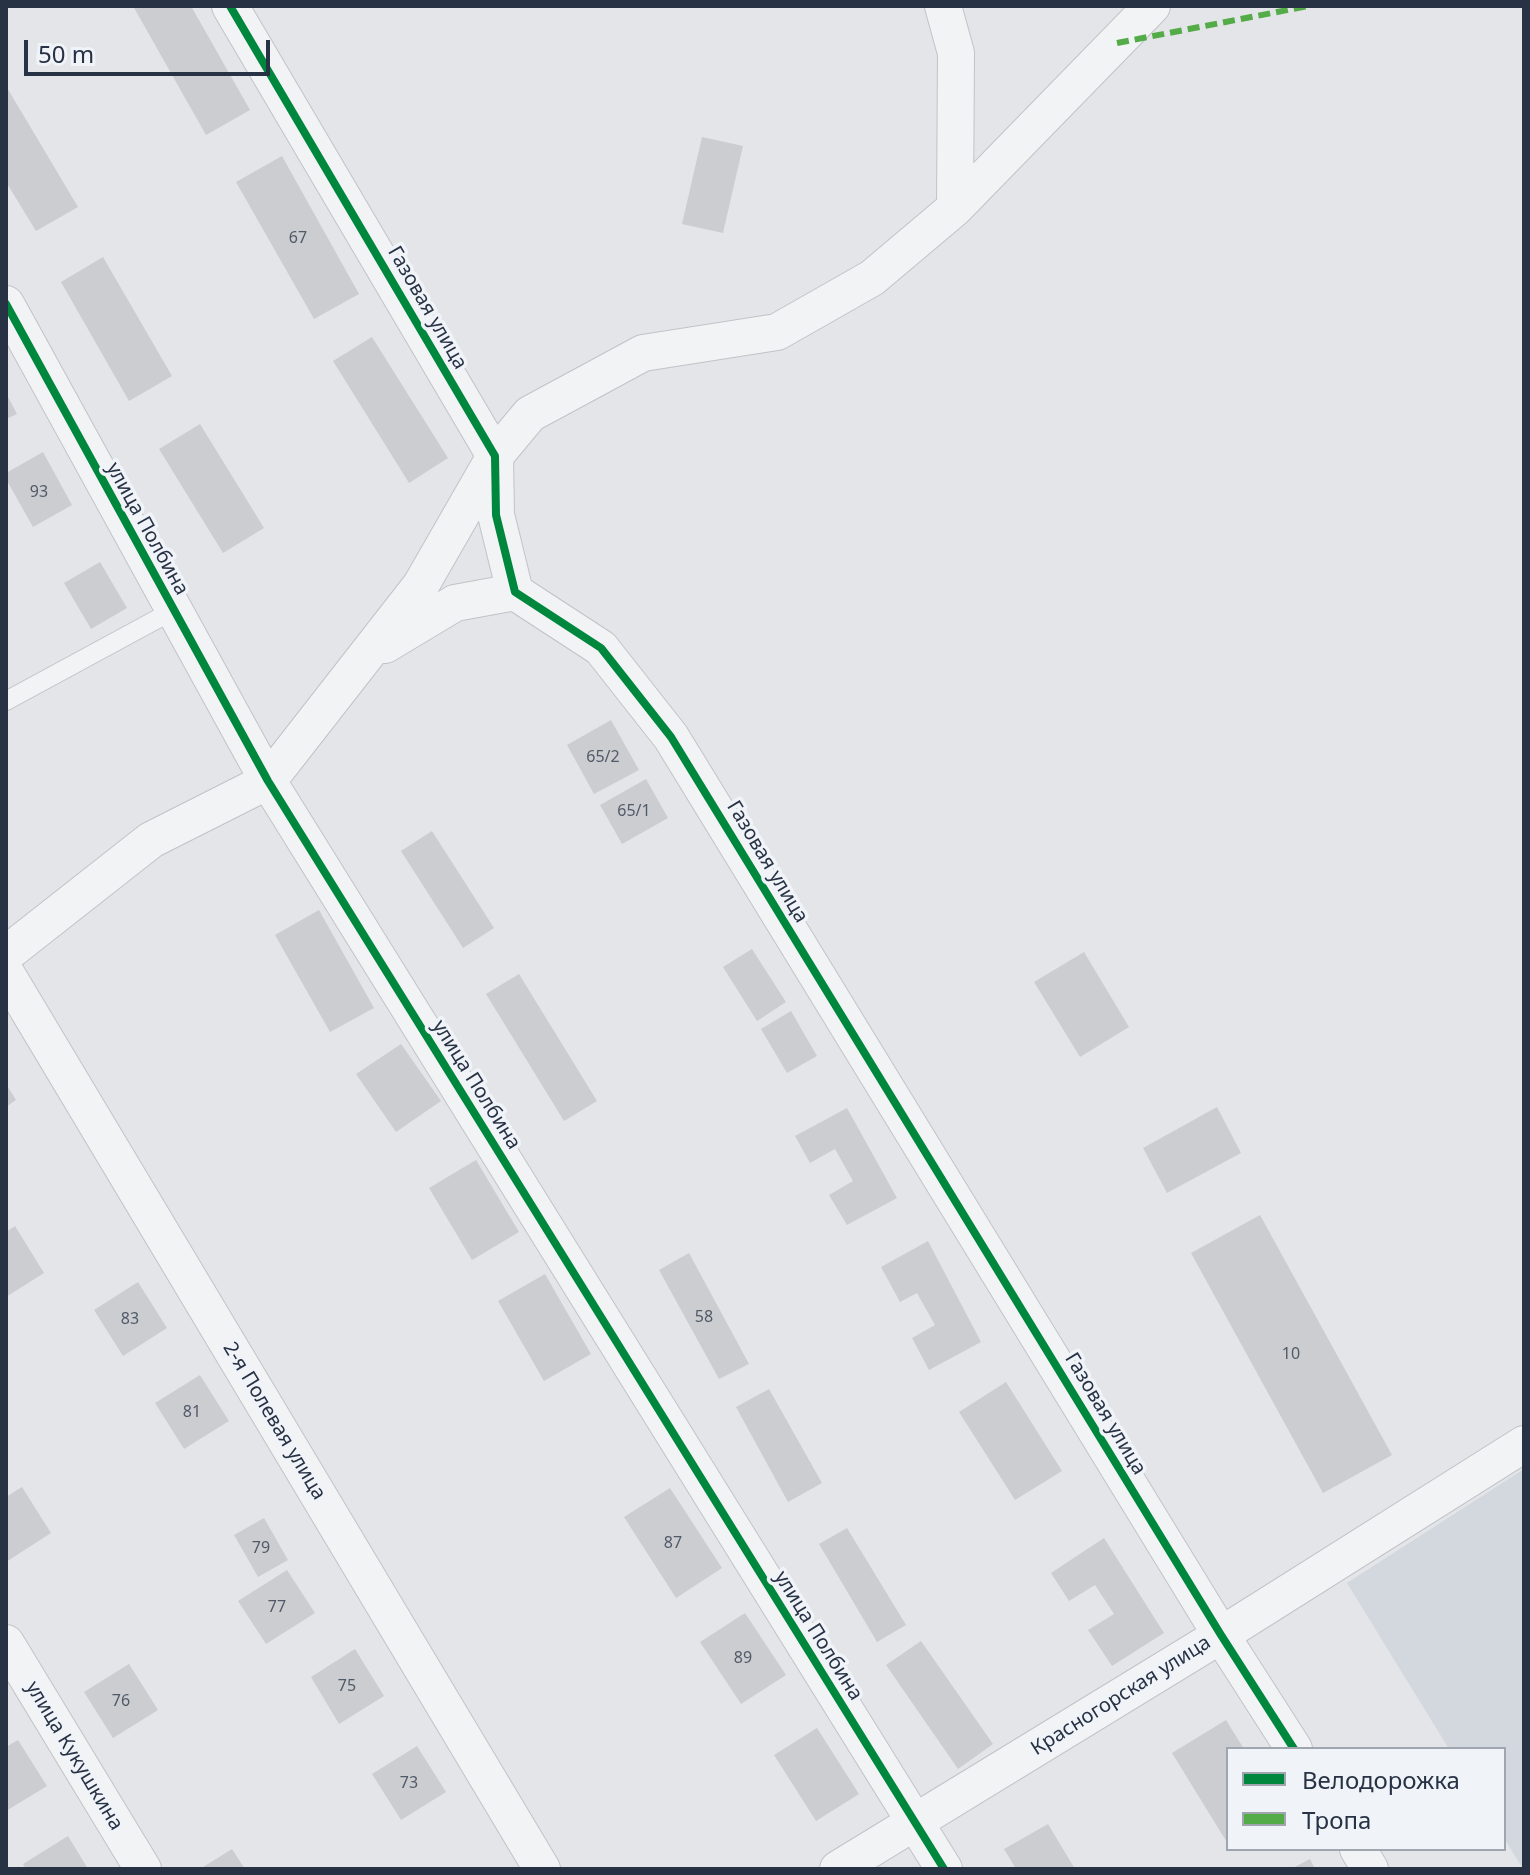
<!DOCTYPE html>
<meta charset="utf-8">
<style>
body{margin:0}
#map{position:relative;width:1530px;height:1875px;overflow:hidden;background:#e3e5e8;font-family:"Noto Sans",sans-serif}
canvas{display:block}
.frame{position:absolute;inset:0;border:8px solid #273244;pointer-events:none}
.legend{position:absolute;left:1226px;top:1747px;width:280px;height:104px;box-sizing:border-box;background:#f0f3f8;border:2px solid #a0a6b0;margin:0;padding:10px 14px;list-style:none;font-size:24px;color:#273244}
.legend li{display:flex;align-items:center;gap:16px;height:40px}
.legend b{width:40px;border:2px solid #a0a6b0}
.scale{position:absolute;left:24px;top:40px;width:246px;height:36px;box-sizing:border-box;border:4px solid #273244;border-top:0;padding-left:10px;font-size:24px;line-height:28px;white-space:nowrap;color:#273244;-webkit-text-stroke:6px #f0f3f8;paint-order:stroke}
</style>
<div id="map">
<canvas width="1530" height="1875"></canvas>
<div class="frame"></div>
<ul class="legend">
<li><b style="height:10px;background:#00873e"></b>Велодорожка</li>
<li><b style="height:10px;background:#53ac47"></b>Тропа</li>
</ul>
<div class="scale">50 m</div>
</div>
<script>
const c = document.querySelector('canvas').getContext('2d');
c.lineJoin = 'round';
function paint(path, color) { c.fillStyle = color; c.fill(path, 'evenodd'); }
const toPath = rows => new Path2D(rows.map(r => 'M' + r).join(''));
function trace(path, color, width, dash) { c.strokeStyle = color; c.lineWidth = width; c.lineCap = dash ? 'butt' : 'round'; c.setLineDash(dash || []); c.stroke(path); }
function drawText(font, color, halo, rows, align = 'center') {
  c.font = font + ' "Noto Sans",sans-serif'; c.lineWidth = 7; c.setLineDash([]); c.textBaseline = 'middle'; c.strokeStyle = halo; c.fillStyle = color; for (const [text, x, y, turn = 0] of rows) {
    c.save(); c.translate(x, y); c.rotate((+turn || 0) * Math.PI / 180); c.textAlign = isNaN(turn) ? turn : align; if (halo) c.strokeText(text, 0, 0); c.fillText(text, 0, 0); c.restore();
  }
}
paint(toPath([
 [1524,1469,1524,1869,1523,1869,1504,1838,1504,1749,1449,1749,1347,1583]
]), '#d3d8df');
paint(toPath([
 [133,6,191,6,250,110,206,135],
 [6,86,78,207,36,231,6,182],
 [702,137,743,146,723,233,682,224],
 [282,156,359,294,314,319,236,182],
 [103,257,172,376,129,401,61,282],
 [372,337,448,458,409,483,333,361],
 [6,393,17,414,6,419],
 [200,424,264,528,223,553,159,449],
 [43,452,72,505,33,527,6,479,6,473],
 [100,562,127,608,91,629,64,583],
 [611,720,639,770,594,794,567,745],
 [646,779,668,818,622,844,600,805],
 [432,831,494,928,463,948,401,851],
 [319,910,374,1008,330,1032,275,935],
 [752,949,786,1002,757,1021,723,967],
 [1084,952,1129,1027,1080,1057,1034,982],
 [519,974,597,1101,564,1121,486,994],
 [791,1011,817,1056,787,1073,761,1029],
 [401,1044,441,1101,396,1132,356,1074],
 [6,1084,16,1100,6,1107],
 [1217,1107,1241,1153,1167,1193,1143,1148],
 [847,1108,897,1198,847,1225,829,1195,853,1181,835,1149,810,1163,795,1136],
 [476,1160,519,1232,472,1260,429,1188],
 [1260,1215,1392,1455,1323,1493,1191,1253],
 [15,1226,44,1273,6,1297,6,1232],
 [928,1241,981,1342,929,1370,912,1338,935,1325,917,1293,900,1302,881,1267],
 [689,1253,749,1364,719,1379,659,1270],
 [545,1274,591,1354,544,1381,498,1301],
 [138,1282,167,1328,123,1356,94,1310],
 [200,1375,229,1421,184,1449,155,1403],
 [1006,1382,1062,1471,1015,1500,959,1412],
 [769,1389,822,1483,788,1502,736,1407],
 [22,1487,51,1533,6,1562,6,1497],
 [670,1488,722,1568,676,1598,624,1517],
 [264,1518,288,1560,258,1577,234,1535],
 [847,1528,906,1625,877,1642,819,1544],
 [1104,1538,1164,1633,1112,1666,1088,1630,1114,1614,1095,1585,1069,1601,1051,1573],
 [287,1570,315,1613,266,1644,238,1601],
 [745,1613,786,1675,741,1704,700,1642],
 [921,1641,993,1744,958,1769,886,1665],
 [355,1649,384,1696,339,1724,311,1677],
 [129,1664,158,1710,113,1738,84,1692],
 [1226,1720,1244,1749,1228,1749,1228,1844,1172,1753],
 [817,1728,859,1794,816,1821,774,1755],
 [18,1740,47,1786,6,1811,6,1747],
 [417,1746,446,1792,401,1820,372,1774],
 [1048,1824,1075,1869,1016,1869,1004,1849],
 [68,1836,88,1869,26,1869,23,1864],
 [232,1849,245,1869,200,1869],
 [1310,1859,1315,1869,1291,1869]
]), '#cbcdd1');
const lane = toPath([
 [6,701,174,610]
]);
const street = toPath([
 [230,6,495,456,496,515,515,592,601,648,671,737,1221,1635,1294,1749],
 [943,6,956,53,955,208],
 [6,304,268,781,944,1869],
 [385,645,455,603,515,592],
 [6,954,151,840,268,781,421,585,495,456,530,414,643,353,777,332,872,278,955,208,1152,6],
 [6,973,542,1869],
 [6,1643,143,1869],
 [1358,1849,1370,1869],
 [838,1869,1221,1635,1524,1444]
]);
trace(lane, '#c1c3c6', 20);
trace(street, '#c1c3c6', 38);
trace(lane, '#f2f3f5', 18);
trace(street, '#f2f3f5', 36);
trace(toPath([
 [1117,43,1308,6]
]), '#53ac47', 6, [12, 6]);
trace(toPath([
 [230,6,495,456,496,515,515,592,601,648,671,737,1221,1635,1294,1749],
 [6,304,268,781,944,1869]
]), '#00873e', 8);
drawText('16px', '#515a68', null, [
 ["67",298,238],
 ["93",39,492],
 ["65/2",603,757],
 ["65/1",634,811],
 ["58",704,1317],
 ["83",130,1319],
 ["10",1291,1354],
 ["81",192,1412],
 ["87",673,1543],
 ["79",261,1548],
 ["77",277,1607],
 ["89",743,1658],
 ["75",347,1686],
 ["76",121,1701],
 ["73",409,1783]
]);
drawText('20px', '#273244', '#f0f3f8', [
 ["Газовая улица",427,308,60],
 ["улица Полбина",147,529,61],
 ["Газовая улица",767,862,59],
 ["улица Полбина",476,1085,58],
 ["Газовая улица",1105,1414,59],
 ["2-я Полевая улица",274,1421,59],
 ["улица Полбина",818,1636,58],
 ["Красногорская улица",1121,1696,-32],
 ["улица Кукушкина",74,1756,59]
]);
</script>
